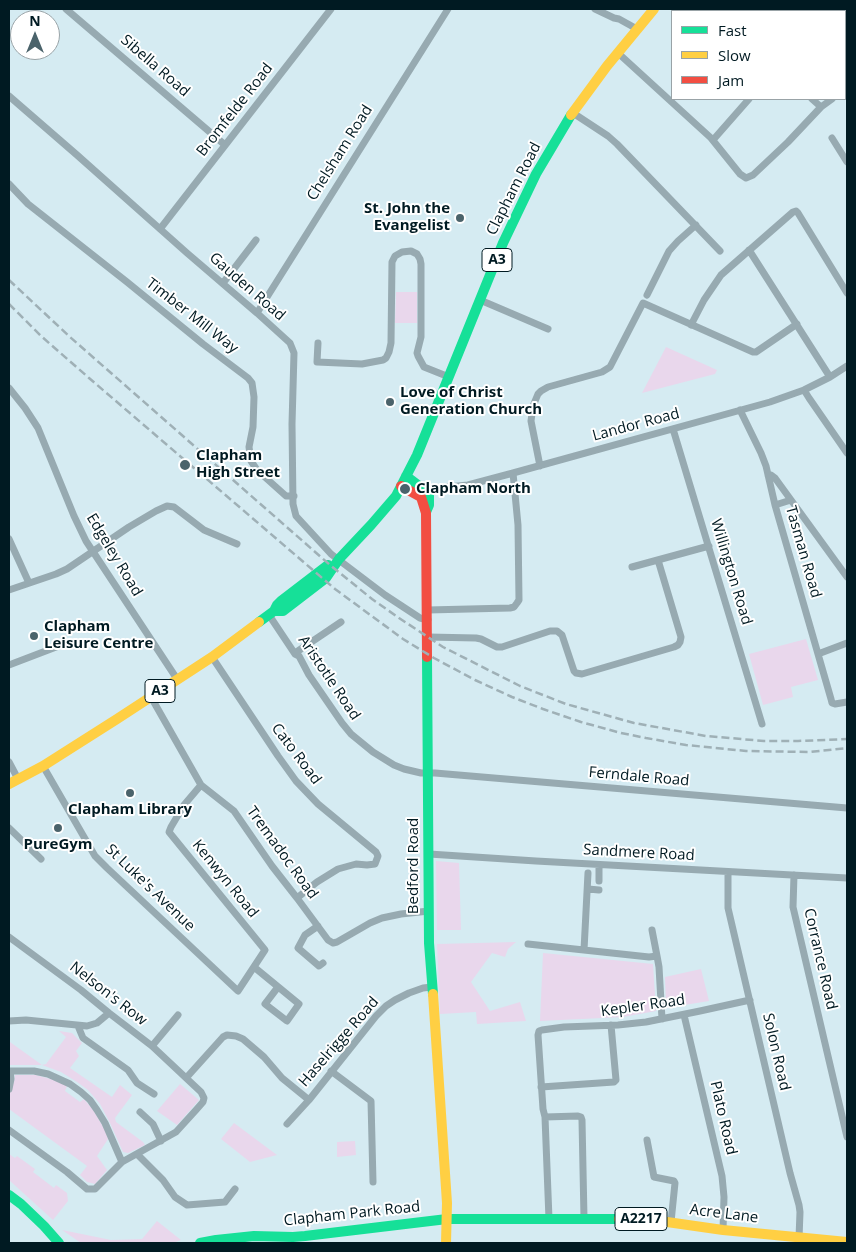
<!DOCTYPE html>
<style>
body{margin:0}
#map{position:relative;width:856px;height:1252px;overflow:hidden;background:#d5ebf2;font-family:"Open Sans",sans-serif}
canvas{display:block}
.frame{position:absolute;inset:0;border:10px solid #001a22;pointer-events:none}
.legend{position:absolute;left:671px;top:10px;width:175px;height:90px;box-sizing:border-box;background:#fff;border:1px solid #99a3a7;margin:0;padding:6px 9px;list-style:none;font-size:15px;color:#001a22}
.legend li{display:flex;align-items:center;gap:10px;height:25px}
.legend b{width:25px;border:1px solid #99a3a7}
.north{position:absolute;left:10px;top:10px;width:50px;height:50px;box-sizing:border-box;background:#fff;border:1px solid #99a3a7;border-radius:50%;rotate:0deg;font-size:14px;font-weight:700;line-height:20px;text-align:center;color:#001a22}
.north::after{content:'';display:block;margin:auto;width:18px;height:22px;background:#4b636b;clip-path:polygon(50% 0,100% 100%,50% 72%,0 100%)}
</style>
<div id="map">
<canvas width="856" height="1252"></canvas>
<div class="frame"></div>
<ul class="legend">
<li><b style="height:6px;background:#16e098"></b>Fast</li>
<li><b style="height:6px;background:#ffcf43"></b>Slow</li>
<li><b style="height:6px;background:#f24e42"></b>Jam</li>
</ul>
<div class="north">N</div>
</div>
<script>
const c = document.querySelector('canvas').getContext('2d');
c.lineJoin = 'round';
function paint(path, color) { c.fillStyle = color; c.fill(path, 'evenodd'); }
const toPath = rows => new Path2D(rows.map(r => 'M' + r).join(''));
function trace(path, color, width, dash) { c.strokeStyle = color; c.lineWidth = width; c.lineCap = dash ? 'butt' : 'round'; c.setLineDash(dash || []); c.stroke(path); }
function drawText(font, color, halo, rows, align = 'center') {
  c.font = font + ' "Open Sans",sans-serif'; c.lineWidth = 4; c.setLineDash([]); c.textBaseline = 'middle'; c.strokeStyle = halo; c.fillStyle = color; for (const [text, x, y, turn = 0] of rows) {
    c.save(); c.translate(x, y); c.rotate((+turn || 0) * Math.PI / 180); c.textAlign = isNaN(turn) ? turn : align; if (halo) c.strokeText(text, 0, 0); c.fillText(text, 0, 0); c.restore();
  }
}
paint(toPath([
 [396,292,417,292,417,323,395,323],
 [666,347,717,370,715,374,642,393],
 [806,639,818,680,791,687,793,697,763,705,749,654],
 [436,861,459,863,461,930,437,930],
 [516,942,508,949,505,957,492,953,471,982,490,1011,520,1002,526,1021,477,1024,476,1012,440,1014,437,944],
 [543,953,653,964,656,1011,623,1017,540,1021],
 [701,969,709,1001,666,1008,665,977],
 [59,1031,72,1033,82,1043,76,1051,79,1056,70,1068,112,1097,120,1085,132,1095,115,1118,116,1122,143,1142,145,1145,128,1153,123,1152,110,1123,100,1104,88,1090,77,1082,61,1072,42,1065,9,1065,9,1044,10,1042,42,1065,46,1064,66,1037],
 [15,1075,36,1075,61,1082,67,1086,65,1091,80,1102,84,1099,94,1111,106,1132,108,1139,97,1156,107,1170,95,1184,87,1182,80,1175,87,1166,9,1109,9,1094,14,1082],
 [180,1084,199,1100,177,1125,157,1111],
 [234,1123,277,1155,250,1162,221,1139],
 [355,1141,356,1155,337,1157,337,1142],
 [9,1154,15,1158,17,1156,35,1169,33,1172,54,1188,56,1185,67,1193,68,1201,53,1220,9,1180],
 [157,1221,181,1240,173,1243,81,1243,62,1230,111,1240,142,1239]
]), '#e9d7ec');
trace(toPath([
 [66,9,225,145],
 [595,9,614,18,619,19,637,29],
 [709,9,712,11],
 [823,11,825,9],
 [618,53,711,138,740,174,746,178,753,175,788,142,821,107,832,99],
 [845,89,847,87],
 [9,96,77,155,187,253,257,313,290,343,294,353,292,424,293,504,296,516,331,554,385,595,420,618,428,620],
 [812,99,821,107],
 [573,113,608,136,617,144,720,251],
 [832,138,847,162],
 [713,140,749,99],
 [9,184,28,204,127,282,203,344,248,378,252,383,254,397,253,427,249,447,251,461,257,470,286,496,294,496],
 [160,229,331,9],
 [749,250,830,377],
 [223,283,256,240],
 [647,295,669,251,678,241,696,225],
 [480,300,548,329],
 [257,313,448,9],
 [691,325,704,300,721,275,793,212,796,211,798,213,847,293],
 [318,343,317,362,362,364,383,360,386,358,389,352,391,343,392,262,395,256,402,252,411,251,417,254,420,259,421,264,421,337,417,353,418,356,424,367,449,377],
 [9,388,25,408,38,428,74,516,86,541,177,679],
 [804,390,809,398,847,453],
 [740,410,761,453,766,466,775,505,831,699,832,703,835,704,847,702],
 [673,429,762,724],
 [540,466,531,421,533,406,538,394,541,391,548,387,602,372,610,367,643,303,753,352,756,352,797,324],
 [768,475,771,475,775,478,847,577],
 [427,492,437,488,468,485,513,473,770,402,804,390,830,377,847,366],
 [775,505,791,500],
 [9,539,29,583],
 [632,567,709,546],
 [9,590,56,574,67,569,129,527,156,511,167,506,174,507,204,530,237,544],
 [428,610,510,608,514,607,517,603,519,600,518,525,513,473],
 [269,615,295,654,299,656,309,675,342,723,351,734,373,752,394,765,404,769,421,773,435,773,847,808],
 [428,637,476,638,481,639,497,647,502,647,550,631,557,631,562,635,574,671,576,673,582,674,674,647,678,645,680,642,681,637,658,560],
 [295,653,341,622],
 [818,654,847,643],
 [212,657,278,756,296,781,318,804,376,852,378,856,375,864,367,865,356,864,338,869,317,882,297,898],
 [9,665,64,644],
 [151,697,201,785,234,811,272,866,297,898,328,940,333,943,337,942,370,923,382,918,401,914,429,911],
 [9,762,18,779],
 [43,766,84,837,95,856,107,868,238,991,265,950,169,832,171,827,184,805,201,785],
 [9,828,41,859],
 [429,854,536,861,847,878],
 [728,872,728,908,790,1173,799,1205,800,1212,799,1238],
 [794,875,793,907,847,1137],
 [599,881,599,865],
 [588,889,599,890],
 [318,926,305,935,298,948,319,966,323,963],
 [9,937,81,990,109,1013,152,1046,201,1092,204,1098,203,1102,196,1110,176,1132,122,1162,95,1189,87,1189,67,1172,9,1130],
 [528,944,649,957,657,956,652,930],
 [584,950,588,873],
 [657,956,659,967,662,1019],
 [254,967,299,1004,287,1021,265,1004,278,987],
 [684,1015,722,1176,724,1197,723,1230],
 [9,1021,26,1020,87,1026,97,1023,109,1013],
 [78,1026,83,1038,128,1070,137,1083,154,1094],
 [152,1046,178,1015],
 [9,1071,34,1071,48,1074,70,1084,81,1092,90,1100,97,1110,105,1123,122,1162],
 [331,1071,371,1101,373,1182],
 [187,1077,223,1037,227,1035,236,1036,243,1039,264,1057,282,1078,309,1100,376,1016,386,1006,395,1000,409,993,423,988,432,987],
 [541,1087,614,1082,616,1080,611,1025],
 [9,1089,11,1079,10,1071],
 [140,1112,153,1124,161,1141],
 [545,1117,578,1116,581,1117,582,1120,584,1218],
 [287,1124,309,1100],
 [647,1140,654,1177,674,1181,675,1183,671,1222],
 [137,1154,163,1180,175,1197,187,1205,225,1202,235,1189],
 [549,1219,545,1117,543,1109,538,1035,539,1031,542,1030,564,1027,618,1025,646,1022,700,1011,750,1000]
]), '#97aab1', 7);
trace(toPath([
 [406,476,427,492,429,496,429,505,426,512],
 [274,611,283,611,326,578,339,559,371,525,396,496,417,455,503,243,536,174,571,115],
 [259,622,274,611,277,605,281,601,328,565],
 [427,657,429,943,433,994],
 [9,1195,21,1204,44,1226,59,1243],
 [200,1243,216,1240,254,1236,293,1237,305,1236,447,1219,619,1219]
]), '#16e098', 10);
trace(toPath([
 [571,115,607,66,654,9],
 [9,784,43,766,117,719,212,657,259,622],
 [433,994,447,1203,446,1243],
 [619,1219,653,1220,723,1230,847,1242]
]), '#ffcf43', 10);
trace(toPath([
 [401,486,421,497,426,513,427,657]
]), '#f24e42', 10);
trace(toPath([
 [9,280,70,337,330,565,372,599,399,618,443,647,520,686,566,704,634,723,706,736,764,741,798,741,847,739],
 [9,304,41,336,89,378,335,589,403,639,434,658,475,680,512,697,543,709,581,722,621,733,646,738,686,745,746,751,810,752,847,748]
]), '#9fb0b6', 2.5, [8, 4]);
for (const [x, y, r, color] of [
 [460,218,5,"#4b636b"],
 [390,402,5,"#4b636b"],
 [185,465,6,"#4b636b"],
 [405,489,6,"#4b636b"],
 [34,636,5,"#4b636b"],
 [130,793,5,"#4b636b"],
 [58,828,5,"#4b636b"]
]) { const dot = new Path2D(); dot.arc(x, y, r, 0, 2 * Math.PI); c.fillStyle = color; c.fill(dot); trace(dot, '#fff', 2); }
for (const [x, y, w] of [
 [497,260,30],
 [160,691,30],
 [641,1219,52]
]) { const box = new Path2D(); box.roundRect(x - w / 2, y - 11.5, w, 23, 4); c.fillStyle = '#fff'; c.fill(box); trace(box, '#001a22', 1); }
drawText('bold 14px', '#001a22', null, [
 ["A3",497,260],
 ["A3",160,691],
 ["A2217",641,1219]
]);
drawText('15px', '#001a22', '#fff', [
 ["Sibella Road",155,66,41],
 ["Bromfelde Road",235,110,-52],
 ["Chelsham Road",340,153,-58],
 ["Clapham Road",514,189,-63],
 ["Gauden Road",247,287,41],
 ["Timber Mill Way",192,316,38],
 ["Landor Road",636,425,-15],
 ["Tasman Road",803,552,74],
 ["Edgeley Road",114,555,59],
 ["Willington Road",731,572,73],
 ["Aristotle Road",329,678,56],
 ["Cato Road",296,754,53],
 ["Ferndale Road",639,777,5],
 ["Tremadoc Road",282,853,54],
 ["Sandmere Road",639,853,3],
 ["Bedford Road",414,866,-90],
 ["Kenwyn Road",225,879,51],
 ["St Luke's Avenue",150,888,44],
 ["Corrance Road",820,959,77],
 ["Nelson's Row",108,994,38],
 ["Kepler Road",643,1006,-8],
 ["Haselrigge Road",339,1042,-49],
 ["Solon Road",776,1052,77],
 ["Plato Road",723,1118,77],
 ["Clapham Park Road",352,1214,-6],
 ["Acre Lane",724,1214,7]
]);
drawText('bold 15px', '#001a22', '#fff', [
 ["St. John the",450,209,"right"],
 ["Evangelist",450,226,"right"],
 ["Love of Christ",400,393],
 ["Generation Church",400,410],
 ["Clapham",196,456],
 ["High Street",196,473],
 ["Clapham North",416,489],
 ["Clapham",44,627],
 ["Leisure Centre",44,644],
 ["Clapham Library",130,810,"center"],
 ["PureGym",58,845,"center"]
], 'left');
</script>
